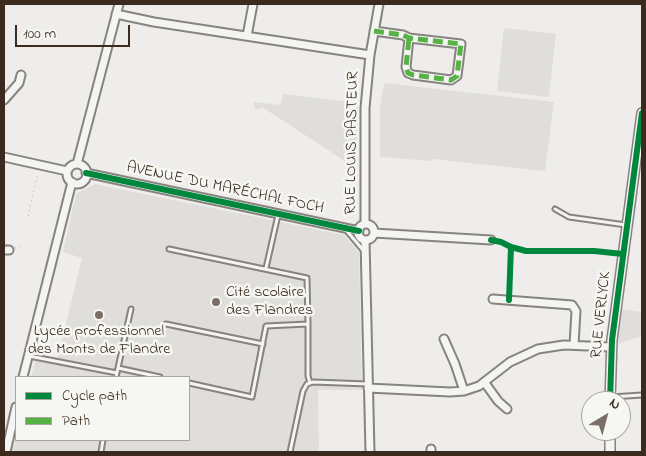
<!DOCTYPE html>
<meta charset="utf-8">
<style>
body{margin:0}
#map{position:relative;width:646px;height:456px;overflow:hidden;background:#eeedeb;font-family:"Indie Flower",sans-serif}
canvas{display:block}
.frame{position:absolute;inset:0;border:5px solid #3b2a1e;pointer-events:none}
.legend{position:absolute;left:15px;top:376px;width:175px;height:65px;box-sizing:border-box;background:#f6f6f2;border:1px solid #aba49d;margin:0;padding:6px 9px;list-style:none;font-size:15px;color:#3b2a1e}
.legend li{display:flex;align-items:center;gap:10px;height:25px}
.legend b{width:25px;border:1px solid #aba49d}
.north{position:absolute;left:581px;top:391px;width:50px;height:50px;box-sizing:border-box;background:#f6f6f2;border:1px solid #aba49d;border-radius:50%;rotate:37deg;font-size:14px;font-weight:700;line-height:20px;text-align:center;color:#3b2a1e}
.north::after{content:'';display:block;margin:auto;width:18px;height:22px;background:#7a6e66;clip-path:polygon(50% 0,100% 100%,50% 72%,0 100%)}
.scale{position:absolute;left:15px;top:25px;width:115px;height:22px;box-sizing:border-box;border:2px solid #3b2a1e;border-top:0;padding-left:6px;font-size:15px;line-height:18px;white-space:nowrap;color:#3b2a1e;-webkit-text-stroke:4px #f6f6f2;paint-order:stroke}
</style>
<div id="map">
<canvas width="646" height="456"></canvas>
<div class="frame"></div>
<ul class="legend">
<li><b style="height:6px;background:#00873e"></b>Cycle path</li>
<li><b style="height:6px;background:#57b245"></b>Path</li>
</ul>
<div class="north">N</div>
<div class="scale">100 m</div>
</div>
<script>
const c = document.querySelector('canvas').getContext('2d');
c.lineJoin = 'round';
function paint(path, color) { c.fillStyle = color; c.fill(path, 'evenodd'); }
const toPath = rows => new Path2D(rows.map(r => 'M' + r).join(''));
function trace(path, color, width, dash) { c.strokeStyle = color; c.lineWidth = width; c.lineCap = dash ? 'butt' : 'round'; c.setLineDash(dash || []); c.stroke(path); }
function drawText(font, color, halo, rows, align = 'center') {
  c.font = font + ' "Indie Flower",sans-serif'; c.lineWidth = 5; c.setLineDash([]); c.textBaseline = 'middle'; c.strokeStyle = halo; c.fillStyle = color; for (const [text, x, y, turn = 0] of rows) {
    c.save(); c.translate(x, y); c.rotate((+turn || 0) * Math.PI / 180); c.textAlign = isNaN(turn) ? turn : align; if (halo) c.strokeText(text, 0, 0); c.fillText(text, 0, 0); c.restore();
  }
}
paint(toPath([
 [504,28,556,34,549,97,497,91],
 [384,83,554,102,545,171,432,159,432,161,380,157,380,108],
 [283,94,358,103,356,164,351,165,262,107,257,110,254,107,254,102,281,105],
 [95,184,344,235,359,252,362,390,318,390,319,452,12,452,16,436,16,440,189,440,189,377,31,377,35,361,56,364,82,258,63,252,76,194],
 [621,309,642,312,642,336,617,344]
]), '#e0deda');
const lane = toPath([
 [555,209,569,217,626,225],
 [346,230,363,250],
 [169,249,307,278,308,324,266,326,252,397,189,383],
 [266,268,278,215],
 [166,324,263,344],
 [308,324,308,376,310,383],
 [29,356,117,373],
 [118,368,160,377],
 [116,377,131,309],
 [611,397,642,395],
 [101,452,103,440],
 [290,452,303,391,307,384,313,382,368,384]
]);
const street = toPath([
 [116,14,154,22,370,55],
 [374,31,403,35,409,38,461,44,457,76,451,80,413,75,408,73,406,67,409,38],
 [247,36,253,4],
 [4,100,19,83,21,75],
 [4,157,67,171],
 [77,164,119,4],
 '67 174a10 10 0 1 1 20 0a10 10 0 1 1-20 0Z',
 [86,173,359,231],
 '358 232a8 8 0 1 1 16 0a8 8 0 1 1-16 0Z',
 [365,224,365,108,370,55,379,4],
 [374,233,491,240],
 [365,240,370,452],
 [4,250,9,250],
 [493,299,572,305,576,311,574,345],
 [444,339,455,364,464,391],
 [23,377,72,182],
 [485,383,498,401,507,409],
 [368,388,450,392,464,391,479,386,510,362,538,349,564,345,611,347],
 [431,449,431,452],
 [6,452,16,407]
]);
const secondary = toPath([
 [610,401,612,340,642,113],
 [610,452,610,431]
]);
trace(lane, '#87837f', 7);
trace(street, '#87837f', 11);
trace(secondary, '#87837f', 12);
trace(toPath([
 [28,216,38,173],
 [15,248,24,245]
]), '#b1afad', 1, [1, 4]);
trace(lane, '#f4f4f2', 3);
trace(street, '#f4f4f2', 7);
trace(secondary, '#f4f4f2', 9);
trace(toPath([
 [374,31,403,35,409,38,461,44,457,76,451,80,413,75,408,73,406,67,409,38]
]), '#57b245', 5, [10, 5]);
trace(toPath([
 [86,173,359,231],
 [491,240,501,242,511,247,509,300],
 [511,247,526,251,594,251,623,254],
 [610,401,612,340,642,113]
]), '#00873e', 6);
for (const [x, y, r, color] of [
 [216,302,5,"#7a6e66"],
 [99,315,5,"#7a6e66"]
]) { const dot = new Path2D(); dot.arc(x, y, r, 0, 2 * Math.PI); c.fillStyle = color; c.fill(dot); trace(dot, '#f6f6f2', 2); }
drawText('16px', '#3b2a1e', '#f6f6f2', [
 ["RUE LOUIS PASTEUR",353,143,-89],
 ["AVENUE DU MARÉCHAL FOCH",225,189,12],
 ["RUE VERLYCK",602,315,-84]
]);
drawText('16px', '#3b2a1e', '#f6f6f2', [
 ["Cité scolaire",226,293],
 ["des Flandres",226,311],
 ["Lycée professionnel",99,332,"center"],
 ["des Monts de Flandre",99,350,"center"]
], 'left');
</script>
